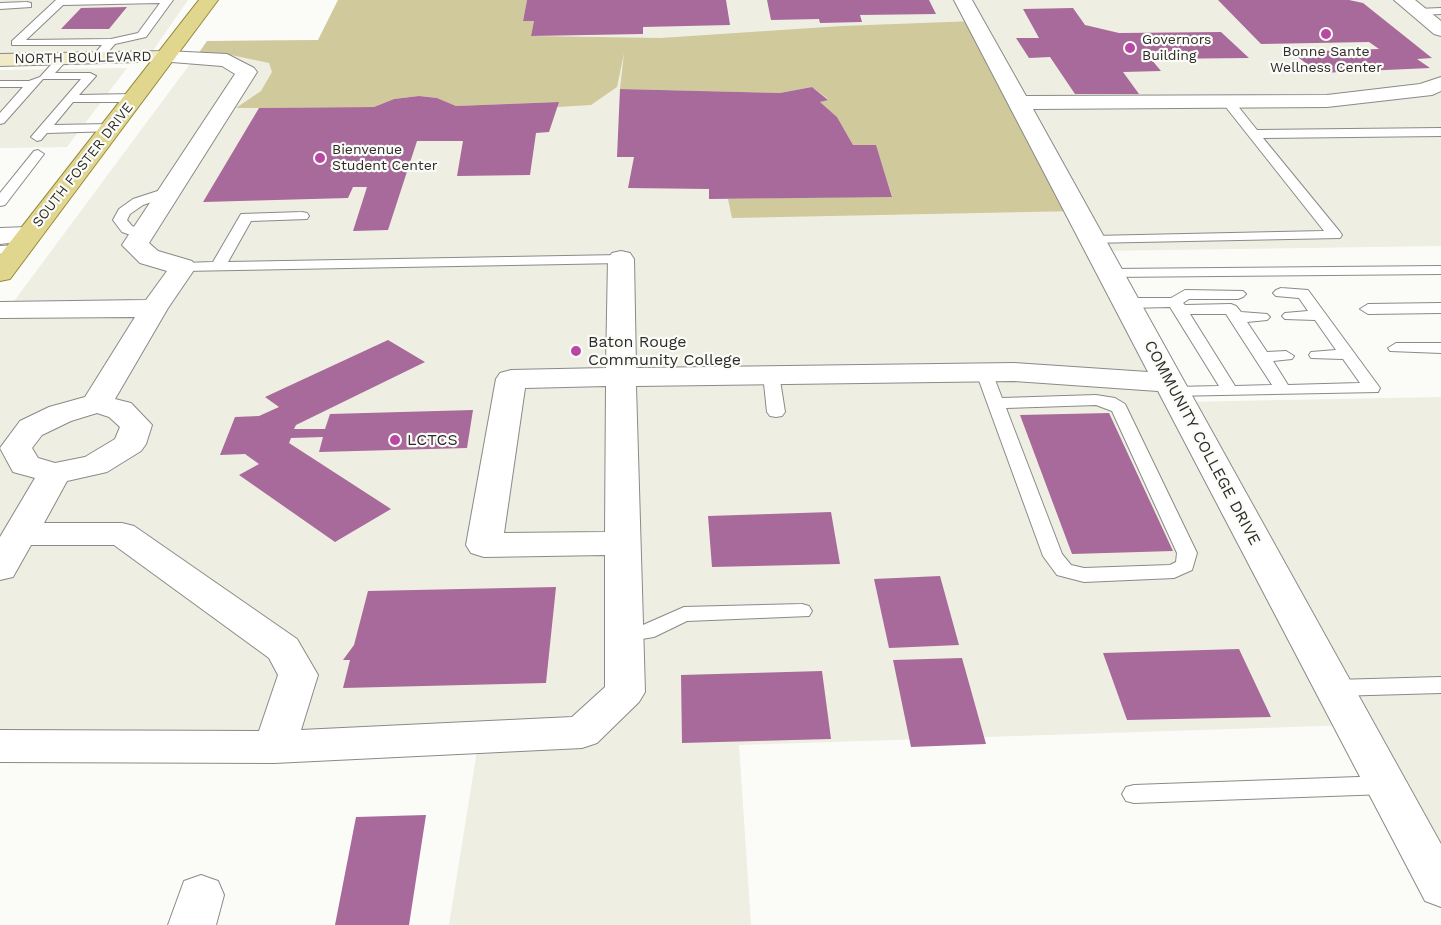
<!DOCTYPE html>
<style>
body{margin:0}
canvas{display:block;background:#fbfbf7}
</style>
<canvas width="1441" height="925"></canvas>
<script>
const c = document.querySelector('canvas').getContext('2d');
c.lineJoin = 'round';
function paint(path, color) { c.fillStyle = color; c.fill(path, 'evenodd'); }
const toPath = rows => new Path2D(rows.map(r => 'M' + r).join(''));
function trace(path, color, width, dash) { c.strokeStyle = color; c.lineWidth = width; c.lineCap = dash ? 'butt' : 'round'; c.setLineDash(dash || []); c.stroke(path); }
function drawText(font, color, halo, rows, align = 'center') {
  c.font = font + ' "Work Sans",sans-serif'; c.lineWidth = 4.5; c.setLineDash([]); c.textBaseline = 'middle'; c.strokeStyle = halo; c.fillStyle = color; for (const [text, x, y, turn = 0] of rows) {
    c.save(); c.translate(x, y); c.rotate((+turn || 0) * Math.PI / 180); c.textAlign = isNaN(turn) ? turn : align; if (halo) c.strokeText(text, 0, 0); c.fillText(text, 0, 0); c.restore();
  }
}
paint(toPath([
 [0,0,188,0,152,52,0,54],
 [338,0,1441,0,1441,246,1100,251,1180,402,1441,397,1441,887,1354,725,739,745,751,925,449,925,477,751,0,747,0,320,207,41,318,40],
 [127,68,67,147,0,148,0,70]
]), '#efeee3');
paint(toPath([
 [338,0,527,0,523,20,534,21,531,36,660,38,842,26,975,21,1077,211,732,218,728,199,892,196,876,146,853,145,837,117,820,102,828,99,812,87,780,93,620,89,624,53,617,87,591,105,557,107,558,102,456,106,437,98,419,96,394,99,374,107,259,108,236,108,261,91,272,72,269,63,231,55,199,53,207,41,318,40]
]), '#cfc99b');
paint(toPath([
 [527,0,726,0,730,25,643,27,643,34,531,36,534,21,523,21],
 [767,0,929,0,936,14,860,15,862,22,820,23,819,19,771,20],
 [1218,0,1349,0,1363,3,1432,58,1417,59,1430,68,1319,73,1291,52,1379,49,1369,42,1261,44],
 [127,7,109,29,61,29,81,8],
 [1073,8,1085,25,1119,33,1221,32,1249,58,1151,59,1161,71,1123,72,1139,94,1075,94,1050,57,1029,58,1016,38,1039,38,1023,9],
 [812,87,828,100,820,102,837,117,853,145,876,145,892,197,709,199,709,189,628,188,634,157,617,157,620,89,780,93],
 [419,96,437,98,456,106,559,102,549,132,536,133,530,175,457,176,463,141,417,141,388,230,353,231,367,187,353,187,348,198,203,202,259,108,374,107,394,99],
 [388,340,425,362,296,425,294,429,325,429,330,414,473,410,467,448,319,452,323,437,291,438,289,443,391,509,335,542,239,475,259,464,245,454,220,455,235,417,259,416,279,407,265,397],
 [1109,413,1173,551,1072,554,1020,415],
 [831,512,840,564,712,567,708,516],
 [940,576,959,645,889,648,874,579],
 [556,587,546,683,343,688,350,660,343,660,354,645,368,591],
 [1239,649,1271,717,1127,720,1103,653],
 [962,658,986,744,911,747,893,660],
 [822,671,831,739,682,743,681,675],
 [426,815,409,925,335,925,356,817]
]), '#a76a9a');
const lane = toPath([
 [56,0,173,0,146,37,115,44,101,60,97,61,91,58,102,45,12,45,12,41,56,0],
 [160,3,138,33,111,39,26,40,63,5,160,3],
 [27,2,31,3,31,7,0,9,0,3,27,2],
 [1441,8,1441,14,1417,15,1412,12,1417,9,1441,8],
 [62,56,68,59,55,73,90,73,96,76,79,95,134,94,140,98,134,102,73,102,54,125,111,124,115,125,115,131,47,133,41,140,37,141,31,137,81,79,43,79,4,123,0,124,0,113,23,87,0,87,0,81,29,81,40,77,58,57,62,56],
 [1229,99,1233,100,1257,130,1441,128,1441,136,1263,138,1340,232,1342,235,1340,238,1088,243,1086,240,1093,236,1324,231,1225,106,1223,103,1229,99],
 [38,150,44,154,5,205,0,206,0,193,34,151,38,150],
 [170,187,177,191,175,194,143,205,130,214,127,220,132,226,147,232,149,235,147,238,142,239,122,232,113,220,119,209,133,199,170,187],
 [302,212,307,213,309,216,307,219,251,221,228,262,621,255,628,259,621,263,183,271,176,267,183,263,213,262,241,214,302,212],
 [18,245,23,246,25,249,23,252,0,254,0,246,18,245],
 [1441,266,1441,274,1111,277,1104,273,1111,269,1441,266],
 [1281,288,1308,290,1380,388,1378,392,1169,396,1167,392,1169,388,1175,387,1219,386,1170,307,1127,308,1119,303,1127,298,1171,298,1185,290,1243,291,1246,294,1243,297,1238,299,1189,299,1183,303,1185,305,1231,304,1236,306,1241,312,1267,314,1270,317,1267,320,1247,322,1267,352,1286,351,1294,356,1292,359,1273,361,1288,385,1360,383,1343,359,1311,358,1309,355,1311,352,1336,350,1315,320,1285,319,1282,316,1285,313,1308,311,1299,298,1276,296,1273,293,1276,290,1281,288],
 [1190,314,1226,314,1272,385,1235,386,1190,314],
 [1441,303,1441,313,1368,314,1360,309,1368,304,1441,303],
 [1396,343,1441,343,1441,353,1390,351,1388,348,1396,343],
 [984,367,992,372,1002,398,1096,395,1115,398,1125,404,1197,553,1192,570,1174,578,1084,582,1057,575,1043,556,985,397,976,372,984,367],
 [1096,405,1112,411,1177,553,1176,562,1170,565,1084,568,1071,565,1062,554,1006,408,1096,405],
 [771,369,779,374,785,412,782,416,776,417,770,416,767,412,763,374,771,369],
 [802,604,809,606,812,611,809,616,687,621,654,637,624,642,617,640,614,635,617,630,643,625,684,607,802,604],
 [1441,677,1441,693,1335,696,1327,694,1324,688,1327,682,1335,680,1441,677],
 [1386,776,1394,778,1398,785,1394,792,1386,794,1134,803,1126,801,1122,794,1126,787,1134,785,1386,776]
]);
const street = toPath([
 [954,0,972,0,1026,96,1327,95,1420,84,1441,77,1441,91,1432,95,1327,107,1033,109,1441,844,1441,907,1425,901,1158,391,1014,381,636,386,645,692,639,702,597,743,582,748,274,763,0,762,0,730,259,731,278,675,269,658,114,545,31,545,13,577,0,580,0,537,35,478,13,472,0,448,20,421,49,407,85,397,135,317,0,318,0,302,146,300,167,271,140,263,122,245,235,74,222,66,159,61,156,57,159,53,166,51,227,54,254,68,257,72,149,243,158,251,192,261,196,267,168,308,115,399,131,403,152,425,146,444,141,451,107,472,67,481,44,523,122,523,134,526,297,639,318,675,301,730,572,717,605,687,605,555,484,557,471,553,466,545,496,379,500,373,511,370,606,368,608,259,612,253,621,251,630,253,634,259,636,368,1014,363,1148,372,954,0],
 [606,386,605,532,504,533,525,388,606,386],
 [97,413,109,417,120,427,115,439,85,457,55,463,38,458,32,448,42,435,71,421,97,413],
 [1394,0,1415,0,1441,21,1441,36,1434,34,1394,0],
 [28,227,37,230,41,235,37,240,0,244,0,228,28,227],
 [201,875,218,881,224,895,216,925,168,925,184,881,201,875]
]);
const secondary = toPath([
 [166,51,173,53,176,57,173,61,0,66,0,54,166,51]
]);
const primary = toPath([
 [199,0,218,0,10,279,0,281,0,255,199,0]
]);
trace(lane, '#8a8a87', 2);
trace(street, '#8a8a87', 2);
trace(secondary, '#8a8a87', 2);
trace(primary, '#94893a', 2);
paint(lane, '#fff');
paint(street, '#fff');
paint(secondary, '#f0ebc6');
paint(primary, '#e0d68e');
for (const [x, y, r, color] of [
 [1326,34,6,"#b848a4"],
 [1130,48,6,"#b848a4"],
 [320,158,6,"#b848a4"],
 [576,351,6,"#b848a4"],
 [395,440,6,"#b848a4"]
]) { const dot = new Path2D(); dot.arc(x, y, r, 0, 2 * Math.PI); c.fillStyle = color; c.fill(dot); trace(dot, '#fbfbf7', 2); }
drawText('14px', '#2d2c2b', '#fbfbf7', [
 ["Governors",1142,40],
 ["Building",1142,56],
 ["Bonne Sante",1326,52,"center"],
 ["Wellness Center",1326,68,"center"],
 ["Bienvenue",332,150],
 ["Student Center",332,166]
], 'left');
drawText('14px', '#2d2c2b', '#fbfbf7', [
 ["NORTH BOULEVARD",83,58,-1],
 ["SOUTH FOSTER DRIVE",83,165,-52]
]);
drawText('16px', '#2d2c2b', '#fbfbf7', [
 ["Baton Rouge",588,342],
 ["Community College",588,360],
 ["LCTCS",407,440]
], 'left');
drawText('16px', '#2d2c2b', '#fbfbf7', [
 ["COMMUNITY COLLEGE DRIVE",1202,443,62]
]);
</script>
